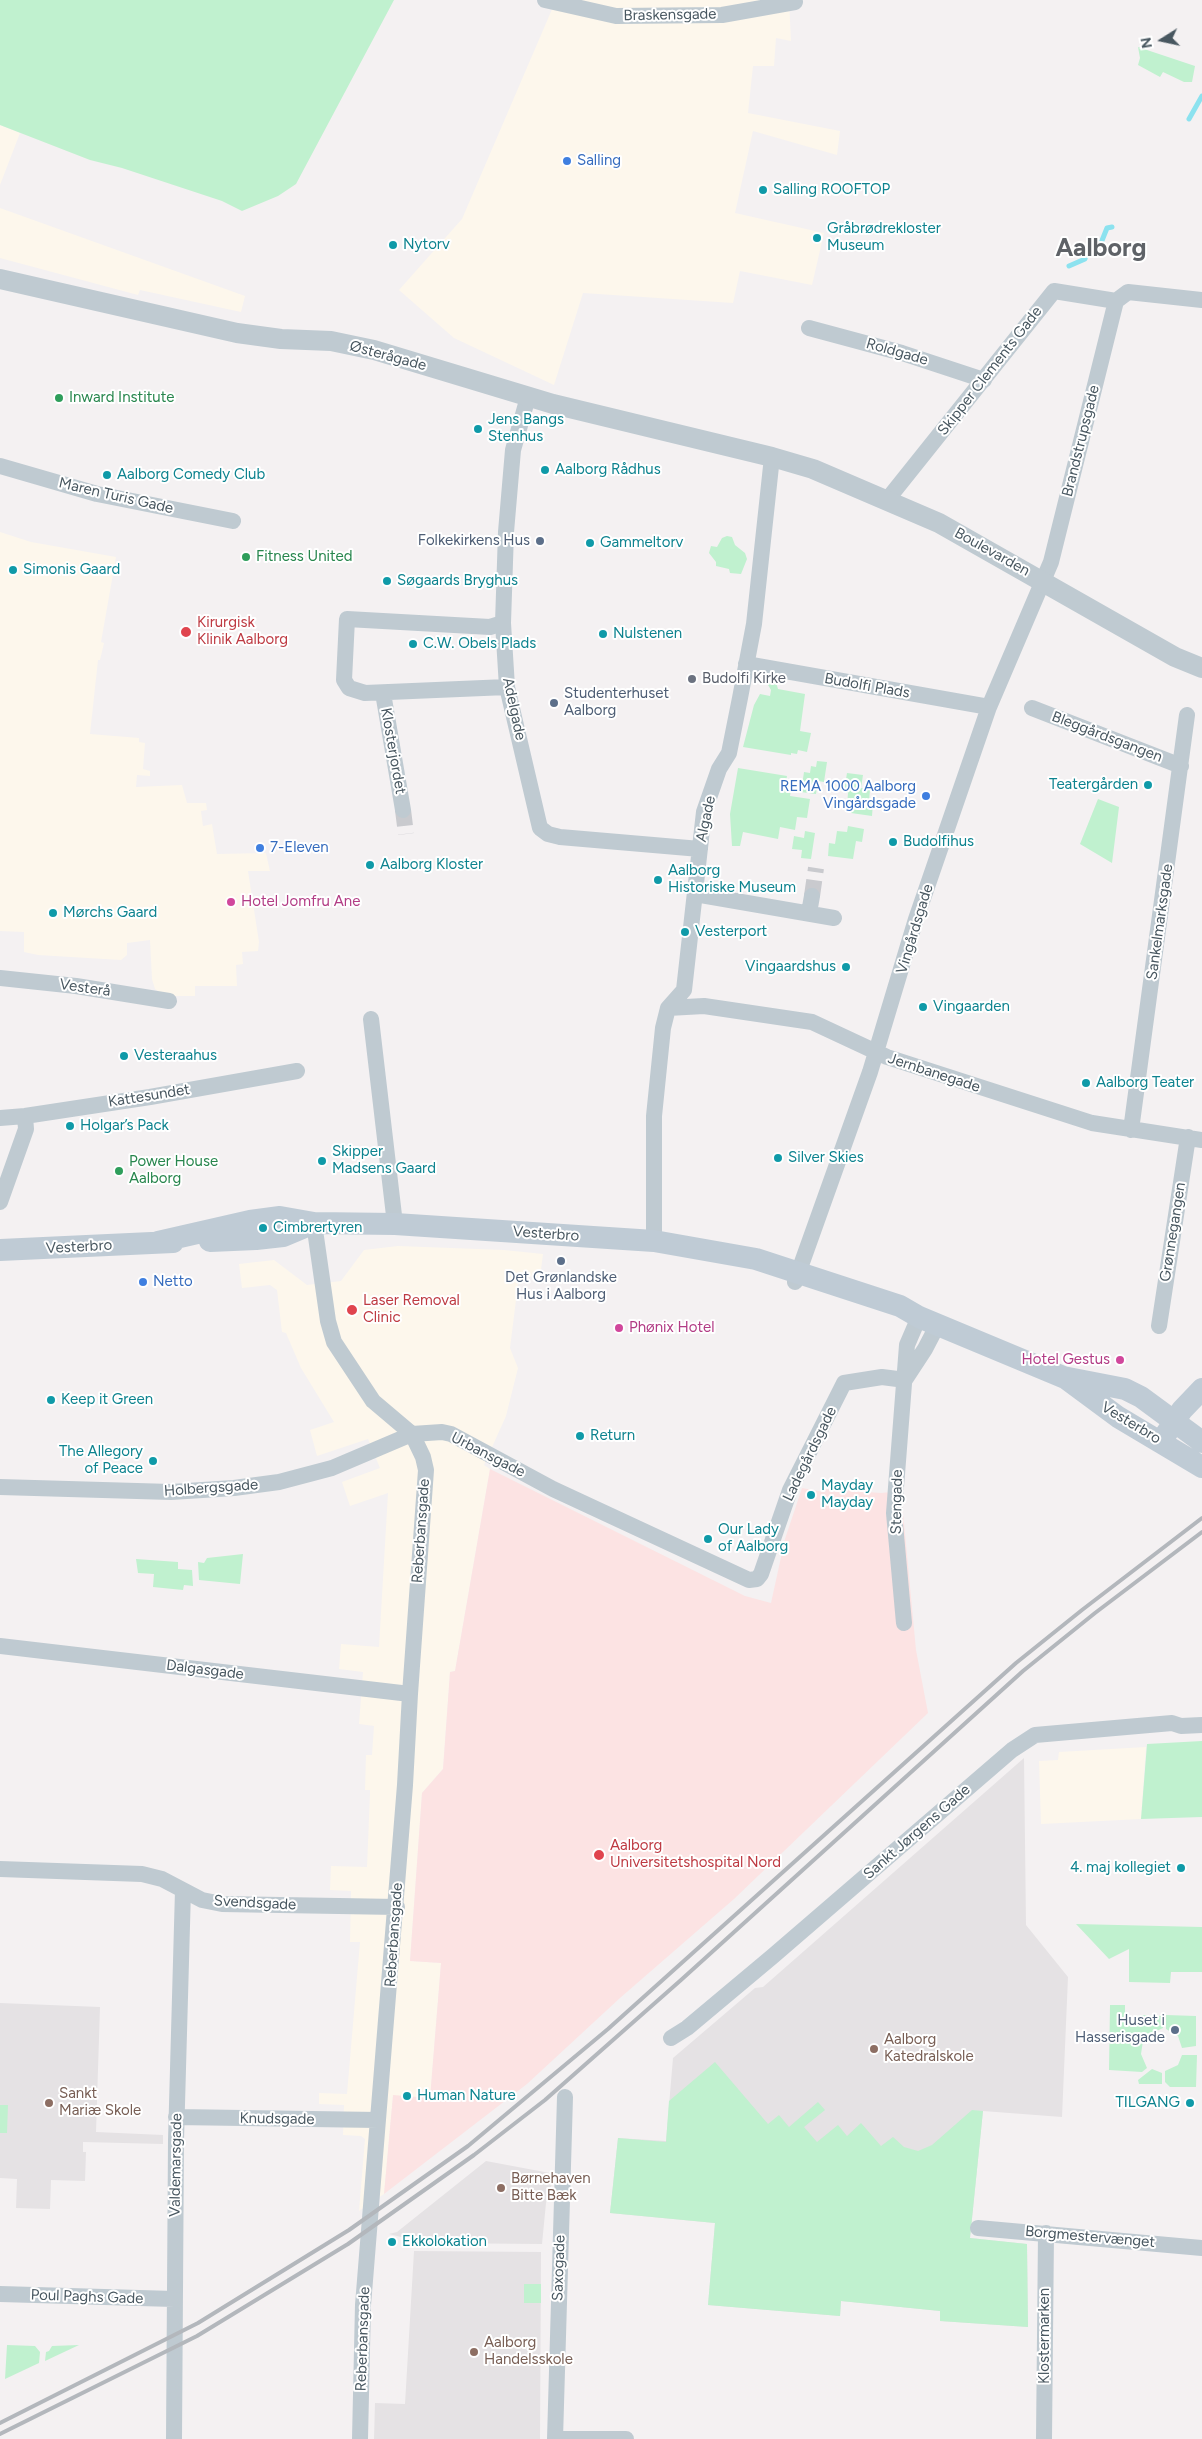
<!DOCTYPE html>
<meta charset="utf-8">
<style>
body{margin:0}
#map{position:relative;width:1202px;height:2439px;overflow:hidden;background:#f4f1f2;font-family:Figtree,sans-serif}
canvas{display:block}
.north{position:absolute;left:1137px;top:15px;width:50px;height:50px;-webkit-text-stroke:4px #fff;paint-order:stroke;rotate:260deg;font-size:14px;font-weight:700;line-height:20px;text-align:center;color:#485760}
.north::after{content:'';display:block;margin:auto;width:18px;height:22px;background:#485760;clip-path:polygon(50% 0,100% 100%,50% 72%,0 100%)}
</style>
<div id="map">
<canvas width="1202" height="2439"></canvas>
<div class="north">N</div>
</div>
<script>
const c = document.querySelector('canvas').getContext('2d');
c.lineJoin = 'round';
function paint(path, color) { c.fillStyle = color; c.fill(path, 'evenodd'); }
const toPath = rows => new Path2D(rows.map(r => 'M' + r).join(''));
function trace(path, color, width, dash) { c.strokeStyle = color; c.lineWidth = width; c.lineCap = dash ? 'butt' : 'round'; c.setLineDash(dash || []); c.stroke(path); }
function drawText(font, color, halo, rows, align = 'center') {
  c.font = font + ' Figtree,sans-serif'; c.lineWidth = 4; c.setLineDash([]); c.textBaseline = 'middle'; c.strokeStyle = halo; c.fillStyle = color; for (const [text, x, y, turn = 0] of rows) {
    c.save(); c.translate(x, y); c.rotate((+turn || 0) * Math.PI / 180); c.textAlign = isNaN(turn) ? turn : align; if (halo) c.strokeText(text, 0, 0); c.fillText(text, 0, 0); c.restore();
  }
}
paint(toPath([
 [556,0,789,0,791,41,776,38,774,66,753,66,748,113,840,131,837,155,753,131,735,213,824,233,812,285,740,271,733,303,583,293,554,385,454,338,399,290,462,219],
 [0,125,20,133,0,185],
 [0,208,245,296,241,312,140,290,138,295,0,258],
 [0,532,31,542,116,557,101,642,104,643,100,660,98,660,90,734,139,738,139,742,145,743,143,769,150,771,150,776,137,775,136,787,182,785,187,803,206,803,207,810,201,811,203,826,212,824,217,854,266,853,270,871,248,871,259,942,258,951,242,952,243,964,236,965,237,986,195,986,195,996,171,996,161,993,155,989,152,979,150,940,127,943,127,955,121,960,38,955,24,952,24,932,0,931],
 [398,1246,504,1250,543,1254,540,1277,519,1276,510,1348,518,1368,506,1416,484,1465,490,1469,455,1671,450,1672,443,1769,422,1793,410,1961,441,1963,430,2099,393,2096,384,2194,359,2211,365,2139,361,2136,343,2135,344,2105,319,2104,319,2093,347,2094,360,1942,350,1942,351,1891,330,1890,331,1866,367,1867,370,1794,370,1790,365,1790,366,1755,372,1755,374,1726,359,1724,363,1672,339,1669,341,1644,379,1647,388,1493,350,1506,342,1482,380,1468,368,1439,317,1456,310,1430,334,1422,301,1368,286,1333,282,1332,277,1290,270,1285,242,1288,239,1264,274,1260,307,1285,341,1281,364,1250],
 [1146,1747,1141,1819,1041,1824,1039,1761,1058,1760,1059,1752]
]), '#fdf7ec');
paint(toPath([
 [1024,1758,1026,1925,1068,1977,1062,2117,983,2111,970,2238,1027,2244,1028,2327,940,2321,940,2311,841,2301,840,2316,708,2305,715,2223,610,2213,618,2138,666,2141,673,2058,755,1988,763,1987],
 [0,2003,100,2007,96,2132,163,2135,163,2144,83,2142,83,2152,86,2152,85,2181,51,2180,50,2209,16,2208,17,2179,0,2178],
 [486,2161,555,2174,546,2203,542,2244,425,2243,389,2234,397,2232,412,2220],
 [414,2251,541,2252,540,2439,374,2439,375,2403,405,2404]
]), '#e5e2e4');
paint(toPath([
 [490,1469,745,1596,771,1603,785,1539,802,1488,824,1492,826,1489,881,1493,901,1491,916,1650,928,1713,734,1899,620,1998,527,2084,384,2194,393,2095,430,2098,441,1963,410,1961,422,1793,443,1769,450,1672,455,1671]
]), '#fce3e3');
paint(toPath([
 [0,0,394,0,296,184,278,196,242,211,222,201,122,168,90,160,0,125],
 [1138,47,1195,66,1192,82,1184,82,1163,72,1160,77,1138,65,1140,58],
 [727,536,732,537,735,545,745,553,747,559,741,574,730,573,729,569,716,566,716,562,709,553,711,546,717,547,722,538],
 [775,679,778,689,805,694,800,731,811,733,807,752,798,750,797,754,791,753,791,755,743,747,754,705,760,694,770,696,771,690,767,683],
 [817,761,827,762,824,782,818,781,816,794,801,792,804,772,810,773,811,766,816,767],
 [738,768,787,776,786,782,792,783,790,796,810,799,807,818,797,817,795,830,780,827,778,839,743,832,740,846,732,846,730,814],
 [847,773,863,775,861,788,870,789,869,802,873,803,872,816,851,813,851,807,847,806,848,793,844,792],
 [1098,799,1119,807,1112,863,1080,844],
 [848,826,864,829,862,842,856,841,853,859,828,856,829,843,835,844,837,831,847,832],
 [805,831,815,833,811,859,801,858,802,850,792,849,794,836,804,838],
 [243,1554,240,1584,199,1580,198,1562,204,1563,207,1558],
 [136,1559,178,1562,178,1569,192,1570,193,1586,184,1585,183,1590,153,1587,154,1574,138,1573],
 [1202,1741,1202,1817,1141,1819,1147,1744],
 [1076,1924,1202,1927,1202,1972,1171,1972,1170,1983,1129,1982,1129,1949,1109,1959],
 [1110,2005,1125,2005,1125,2022,1135,2022,1139,2015,1163,2016,1163,2028,1148,2035,1143,2041,1141,2054,1147,2068,1142,2072,1109,2070],
 [1166,2015,1196,2016,1196,2046,1182,2048,1178,2036,1166,2029],
 [1182,2055,1197,2055,1196,2087,1170,2087,1165,2082,1165,2071,1178,2065],
 [715,2062,768,2124,779,2115,789,2127,818,2102,825,2110,804,2127,817,2142,838,2125,847,2136,861,2123,881,2146,893,2137,904,2147,918,2151,932,2145,972,2110,983,2111,970,2238,1027,2244,1028,2327,940,2321,940,2311,841,2301,840,2316,708,2305,715,2223,610,2213,618,2138,666,2142,669,2101],
 [1152,2069,1162,2073,1162,2084,1139,2084,1138,2080],
 [0,2105,8,2105,7,2133,0,2133],
 [524,2284,541,2284,541,2303,524,2303],
 [7,2345,35,2346,40,2352,39,2363,5,2379],
 [79,2345,45,2361,46,2352,49,2351,52,2346]
]), '#c0f1cf');
trace(toPath([
 [1189,119,1202,96],
 [1069,266,1085,259,1088,247,1101,243,1107,228,1112,227]
]), '#8ce2ef', 5);
trace(toPath([
 [403,810,406,834],
 [812,896,816,868]
]), '#c9cace', 16, [16, 8]);
trace(toPath([
 [545,0,616,16,722,15,795,2],
 [1116,301,1128,292,1202,300],
 [809,328,902,353,984,380],
 [528,397,513,450,506,532,503,623,507,687,540,828,548,834,560,837,700,849],
 [0,466,97,494,233,521],
 [887,500,1054,291,1116,301],
 [503,623,490,627,347,619,344,680,349,688,365,693,507,687],
 [746,664,989,707],
 [383,693,403,810],
 [1032,708,1181,766],
 [695,894,834,918],
 [809,913,812,896],
 [0,978,76,986,169,1001],
 [668,1008,704,1006,812,1022,887,1057,1092,1123,1202,1140],
 [371,1019,395,1224],
 [0,1118,25,1116,150,1097,297,1071],
 [1131,1130,1187,715],
 [0,1202,26,1129,25,1116],
 [314,1223,328,1321,334,1342,373,1401,412,1434,442,1432,451,1434,553,1489,749,1580,757,1579,761,1574,790,1490,844,1383,882,1377,905,1380],
 [654,1241,654,1116,663,1028,668,1008,684,990,704,812,719,769,729,753,740,698,754,624,772,457],
 [795,1282,870,1072,916,919,989,707,1051,562,1116,301],
 [1159,1326,1188,1137],
 [906,1378,925,1349,938,1324],
 [0,1487,171,1492,234,1488,279,1482,332,1468,412,1434,423,1457,426,1470,410,1694,405,1785,363,2305,360,2439],
 [904,1623,894,1513,907,1345,919,1317],
 [0,1646,410,1694],
 [0,1869,142,1874,162,1879,202,1900,222,1904,397,1907],
 [671,2038,687,2028,773,1956,1012,1750,1035,1735,1172,1723,1181,1726,1202,1725],
 [176,2117,378,2120],
 [978,2228,1202,2248],
 [0,2294,174,2299],
 [174,2439,176,2140,183,1890],
 [555,2439,565,2097],
 [555,2439,626,2439],
 [1044,2439,1046,2233]
]), '#bfcad1', 16);
trace(toPath([
 [0,279,237,333,281,339,331,341,374,350,553,404,772,457,813,469,939,523,1175,657,1202,668]
]), '#bfcad1', 20);
trace(toPath([
 [210,1241,256,1239,283,1236,314,1223],
 [158,1242,250,1221,280,1217,314,1223,395,1224,654,1241,756,1259,900,1306,919,1317,1063,1377,1125,1389,1141,1397,1202,1442],
 [0,1250,173,1242],
 [1068,1380,1118,1417,1202,1467],
 [1166,1434,1182,1410,1202,1389]
]), '#bfcbd5', 22);
trace(toPath([
 [0,2423,198,2323,349,2230,468,2146,608,2029,1016,1663,1082,1610,1202,1518],
 [0,2434,197,2336,348,2244,474,2155,545,2100,681,1980,1023,1671,1095,1613,1202,1532]
]), '#b3b7bc', 4);
for (const [x, y, r, color] of [
 [567,161,5,"#3f7fe0"],
 [763,190,5,"#0f9aa8"],
 [817,238,5,"#0f9aa8"],
 [393,245,5,"#0f9aa8"],
 [59,398,5,"#2e9e5b"],
 [478,429,5,"#0f9aa8"],
 [545,470,5,"#0f9aa8"],
 [107,475,5,"#0f9aa8"],
 [540,541,5,"#5c6f8a"],
 [590,543,5,"#0f9aa8"],
 [246,557,5,"#2e9e5b"],
 [13,570,5,"#0f9aa8"],
 [387,581,5,"#0f9aa8"],
 [186,632,6,"#e0444e"],
 [603,634,5,"#0f9aa8"],
 [413,644,5,"#0f9aa8"],
 [692,679,5,"#6b7280"],
 [554,703,5,"#5c6f8a"],
 [1148,785,5,"#0f9aa8"],
 [926,796,5,"#3f7fe0"],
 [893,842,5,"#0f9aa8"],
 [260,848,5,"#3f7fe0"],
 [370,865,5,"#0f9aa8"],
 [658,880,5,"#0f9aa8"],
 [231,902,5,"#d1479c"],
 [53,913,5,"#0f9aa8"],
 [685,932,5,"#0f9aa8"],
 [846,967,5,"#0f9aa8"],
 [923,1007,5,"#0f9aa8"],
 [124,1056,5,"#0f9aa8"],
 [1086,1083,5,"#0f9aa8"],
 [70,1126,5,"#0f9aa8"],
 [778,1158,5,"#0f9aa8"],
 [322,1161,5,"#0f9aa8"],
 [119,1171,5,"#2e9e5b"],
 [263,1228,5,"#0f9aa8"],
 [561,1261,5,"#5c6f8a"],
 [143,1282,5,"#3f7fe0"],
 [352,1310,6,"#e0444e"],
 [619,1328,5,"#d1479c"],
 [1120,1360,5,"#d1479c"],
 [51,1400,5,"#0f9aa8"],
 [580,1436,5,"#0f9aa8"],
 [153,1461,5,"#0f9aa8"],
 [811,1495,5,"#0f9aa8"],
 [708,1539,5,"#0f9aa8"],
 [599,1855,6,"#e0444e"],
 [1181,1868,5,"#0f9aa8"],
 [1175,2030,5,"#5c6f8a"],
 [874,2049,5,"#8d6e63"],
 [407,2096,5,"#0f9aa8"],
 [49,2103,5,"#8d6e63"],
 [1190,2103,5,"#0f9aa8"],
 [501,2188,5,"#8d6e63"],
 [392,2242,5,"#0f9aa8"],
 [474,2352,5,"#8d6e63"]
]) { const dot = new Path2D(); dot.arc(x, y, r, 0, 2 * Math.PI); c.fillStyle = color; c.fill(dot); trace(dot, '#fff', 2); }
drawText('15px', '#485760', '#fff', [
 ["Braskensgade",670,15,-1],
 ["Roldgade",897,352,16],
 ["Østerågade",388,356,15],
 ["Skipper Clements Gade",990,371,-52],
 ["Brandstrupsgade",1081,441,-76],
 ["Maren Turis Gade",116,496,13],
 ["Boulevarden",992,552,29],
 ["Budolfi Plads",867,686,10],
 ["Adelgade",514,709,78],
 ["Bleggårdsgangen",1107,737,21],
 ["Klosterjordet",393,751,80],
 ["Algade",706,819,-78],
 ["Sankelmarksgade",1160,922,-82],
 ["Vingårdsgade",915,929,-73],
 ["Vesterå",85,988,8],
 ["Jernbanegade",934,1073,18],
 ["Kattesundet",149,1096,-9],
 ["Grønnegangen",1173,1232,-81],
 ["Vesterbro",546,1234,4],
 ["Vesterbro",79,1247,-3],
 ["Vesterbro",1131,1423,31],
 ["Ladegårdsgade",810,1454,-64],
 ["Urbansgade",488,1455,27],
 ["Holbergsgade",211,1488,-4],
 ["Stengade",897,1502,-89],
 ["Reberbansgade",421,1531,-86],
 ["Dalgasgade",205,1670,7],
 ["Sankt Jørgens Gade",917,1832,-41],
 ["Svendsgade",255,1903,3],
 ["Reberbansgade",394,1935,-86],
 ["Knudsgade",277,2119,1],
 ["Valdemarsgade",176,2165,-89],
 ["Borgmestervænget",1090,2237,5],
 ["Saxogade",559,2268,-88],
 ["Poul Paghs Gade",87,2297,2],
 ["Klostermarken",1045,2336,-90],
 ["Reberbansgade",363,2339,-88]
]);
drawText('15px', '#366cbe', '#fff', [
 ["Salling",577,161],
 ["REMA 1000 Aalborg",916,787,"right"],
 ["Vingårdsgade",916,804,"right"],
 ["7-Eleven",270,848],
 ["Netto",153,1282]
], 'left');
drawText('15px', '#0d838f', '#fff', [
 ["Salling ROOFTOP",773,190],
 ["Gråbrødrekloster",827,229],
 ["Museum",827,246],
 ["Nytorv",403,245],
 ["Jens Bangs",488,420],
 ["Stenhus",488,437],
 ["Aalborg Rådhus",555,470],
 ["Aalborg Comedy Club",117,475],
 ["Gammeltorv",600,543],
 ["Simonis Gaard",23,570],
 ["Søgaards Bryghus",397,581],
 ["Nulstenen",613,634],
 ["C.W. Obels Plads",423,644],
 ["Teatergården",1138,785,"right"],
 ["Budolfihus",903,842],
 ["Aalborg Kloster",380,865],
 ["Aalborg",668,871],
 ["Historiske Museum",668,888],
 ["Mørchs Gaard",63,913],
 ["Vesterport",695,932],
 ["Vingaardshus",836,967,"right"],
 ["Vingaarden",933,1007],
 ["Vesteraahus",134,1056],
 ["Aalborg Teater",1096,1083],
 ["Holgar’s Pack",80,1126],
 ["Skipper",332,1152],
 ["Madsens Gaard",332,1169],
 ["Silver Skies",788,1158],
 ["Cimbrertyren",273,1228],
 ["Keep it Green",61,1400],
 ["Return",590,1436],
 ["The Allegory",143,1452,"right"],
 ["of Peace",143,1469,"right"],
 ["Mayday",821,1486],
 ["Mayday",821,1503],
 ["Our Lady",718,1530],
 ["of Aalborg",718,1547],
 ["4. maj kollegiet",1171,1868,"right"],
 ["Human Nature",417,2096],
 ["TILGANG",1180,2103,"right"],
 ["Ekkolokation",402,2242]
], 'left');
drawText('15px', '#27864d', '#fff', [
 ["Inward Institute",69,398],
 ["Fitness United",256,557],
 ["Power House",129,1162],
 ["Aalborg",129,1179]
], 'left');
drawText('15px', '#4e5e75', '#fff', [
 ["Folkekirkens Hus",530,541],
 ["Studenterhuset",564,694,"left"],
 ["Aalborg",564,711,"left"],
 ["Det Grønlandske",561,1278,"center"],
 ["Hus i Aalborg",561,1295,"center"],
 ["Huset i",1165,2021],
 ["Hasserisgade",1165,2038]
], 'right');
drawText('15px', '#be3a42', '#fff', [
 ["Kirurgisk",197,623],
 ["Klinik Aalborg",197,640],
 ["Laser Removal",363,1301],
 ["Clinic",363,1318],
 ["Aalborg",610,1846],
 ["Universitetshospital Nord",610,1863]
], 'left');
drawText('15px', '#5b616d', '#fff', [
 ["Budolfi Kirke",702,679]
], 'left');
drawText('15px', '#b23c85', '#fff', [
 ["Hotel Jomfru Ane",241,902],
 ["Phønix Hotel",629,1328],
 ["Hotel Gestus",1110,1360,"right"]
], 'left');
drawText('15px', '#785e54', '#fff', [
 ["Aalborg",884,2040],
 ["Katedralskole",884,2057],
 ["Sankt",59,2094],
 ["Mariæ Skole",59,2111],
 ["Børnehaven",511,2179],
 ["Bitte Bæk",511,2196],
 ["Aalborg",484,2343],
 ["Handelsskole",484,2360]
], 'left');
drawText('bold 25px', '#5e6267', '#fff', [
 ["Aalborg",1101,249]
]);
</script>
